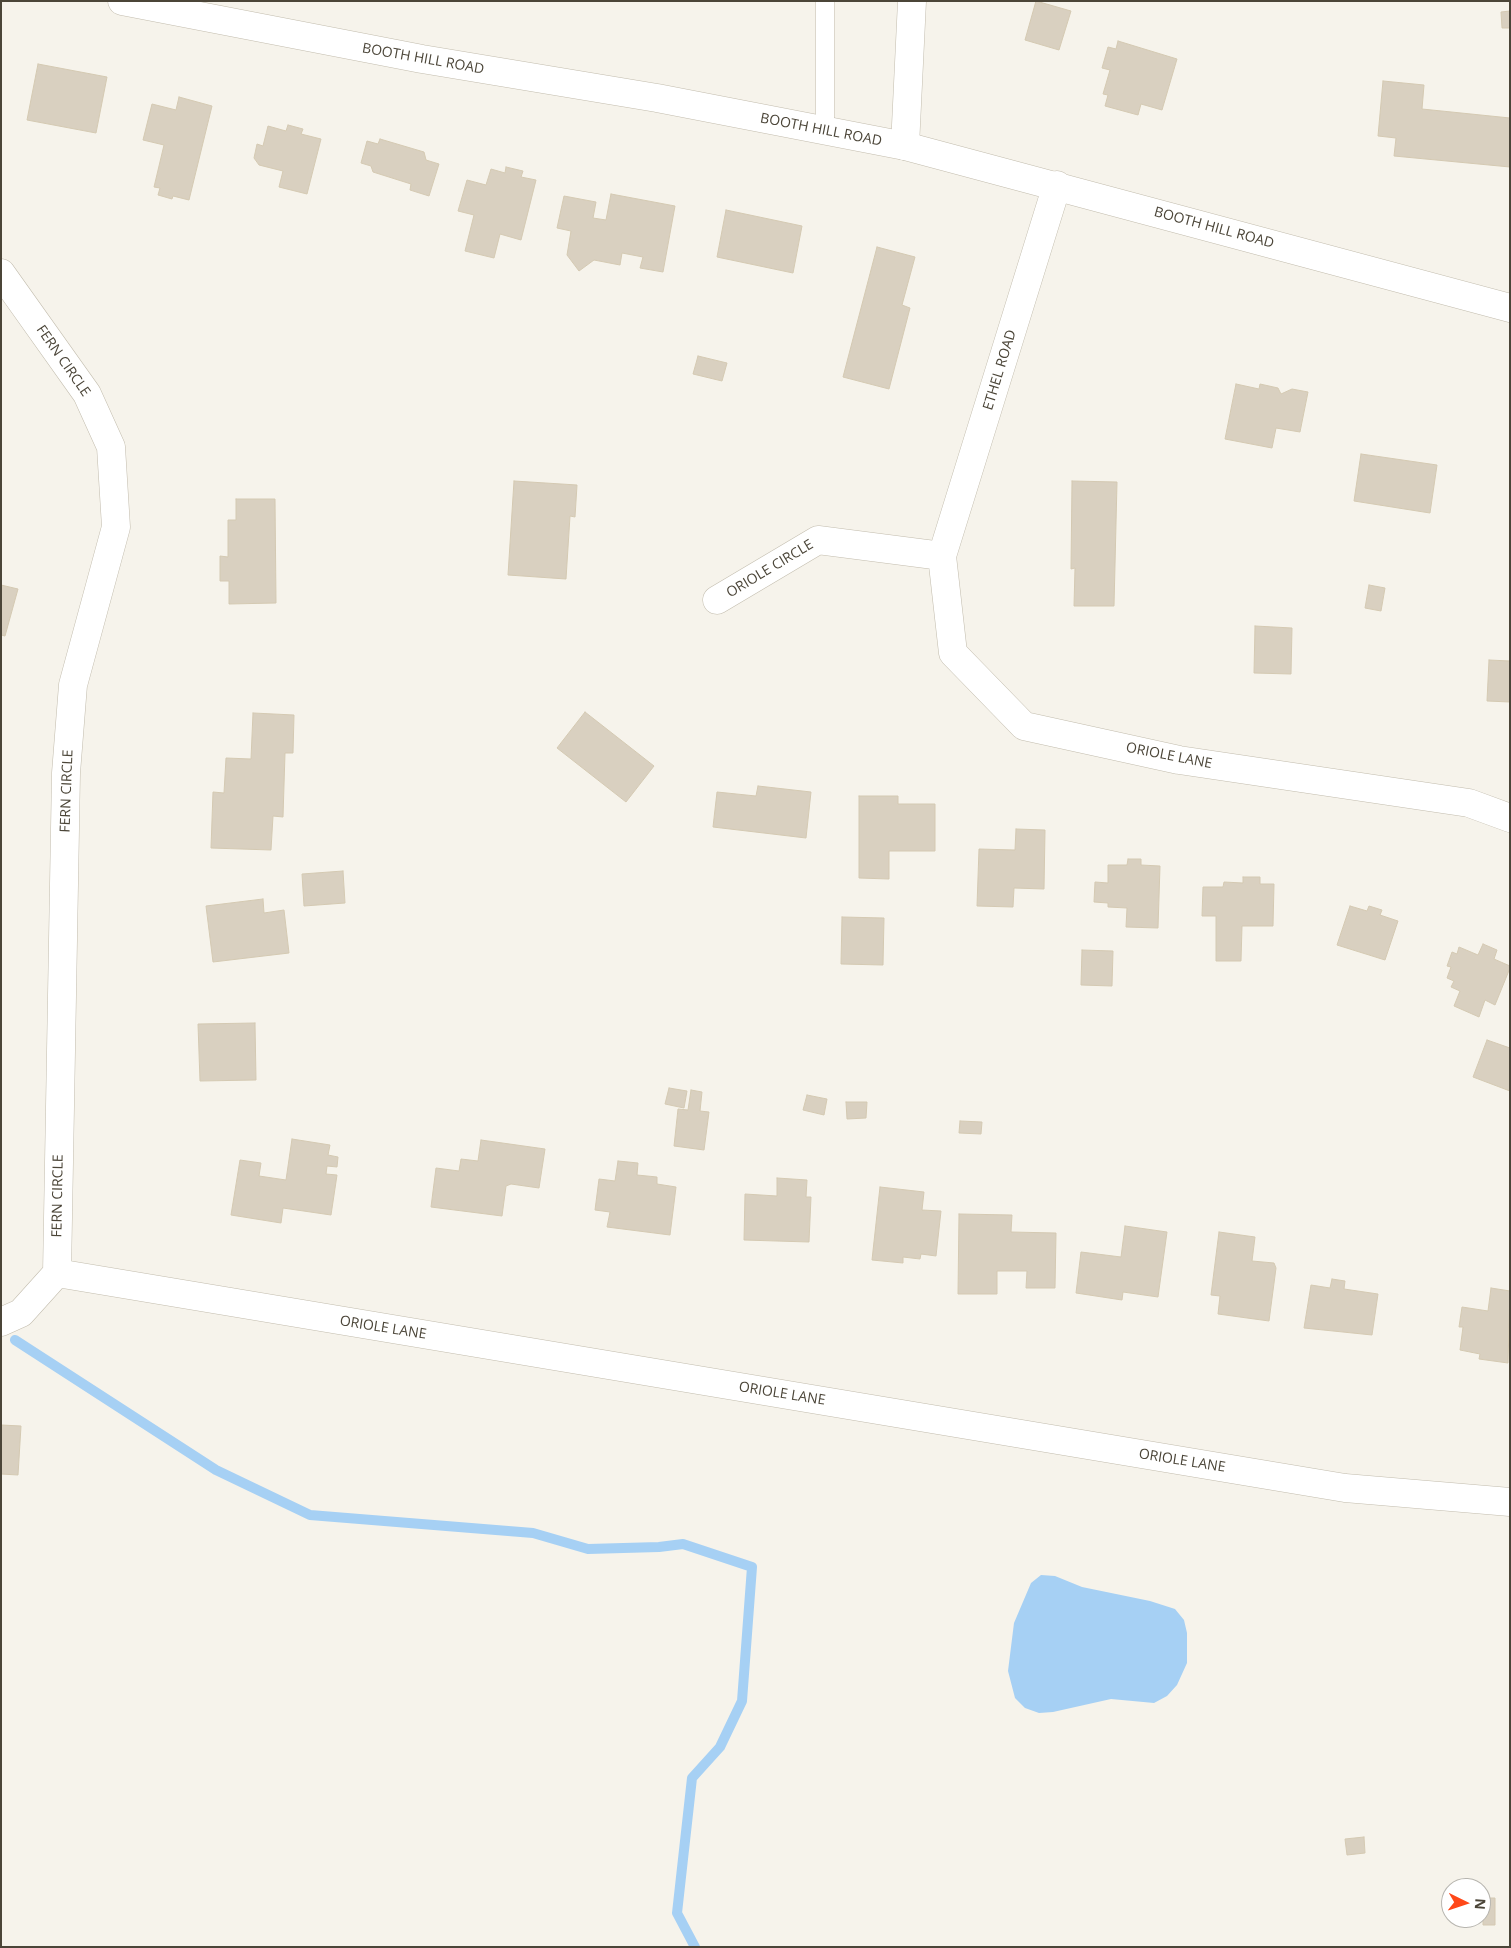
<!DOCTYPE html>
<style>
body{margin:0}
#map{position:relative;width:1511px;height:1948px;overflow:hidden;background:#f6f3eb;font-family:"Open Sans",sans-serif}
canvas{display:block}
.frame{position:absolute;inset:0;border:2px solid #4b4538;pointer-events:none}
.north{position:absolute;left:1441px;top:1878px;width:50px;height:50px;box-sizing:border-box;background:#fff;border:1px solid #b7b5af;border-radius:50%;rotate:94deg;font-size:14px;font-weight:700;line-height:20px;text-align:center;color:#4b4538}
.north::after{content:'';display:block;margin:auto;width:18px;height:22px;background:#ff4819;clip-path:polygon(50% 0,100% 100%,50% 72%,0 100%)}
</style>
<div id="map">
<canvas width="1511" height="1948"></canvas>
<div class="frame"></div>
<div class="north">N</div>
</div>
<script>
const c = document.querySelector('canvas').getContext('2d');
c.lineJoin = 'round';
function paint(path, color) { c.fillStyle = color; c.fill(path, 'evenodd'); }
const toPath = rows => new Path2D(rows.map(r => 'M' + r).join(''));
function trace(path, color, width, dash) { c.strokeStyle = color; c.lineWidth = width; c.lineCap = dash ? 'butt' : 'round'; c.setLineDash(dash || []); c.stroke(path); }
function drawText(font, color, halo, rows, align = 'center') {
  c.font = font + ' "Open Sans",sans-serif'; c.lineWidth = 4; c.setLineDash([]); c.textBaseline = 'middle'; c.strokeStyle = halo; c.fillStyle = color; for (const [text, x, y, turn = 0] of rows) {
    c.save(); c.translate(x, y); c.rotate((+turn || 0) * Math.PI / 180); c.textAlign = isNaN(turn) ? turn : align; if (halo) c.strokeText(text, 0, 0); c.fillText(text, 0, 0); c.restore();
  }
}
paint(toPath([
 [1041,1575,1055,1576,1082,1587,1150,1601,1175,1609,1184,1620,1187,1633,1187,1663,1177,1685,1167,1696,1154,1703,1111,1699,1053,1712,1039,1713,1025,1708,1015,1698,1008,1671,1014,1623,1031,1583]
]), '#a6d0f4');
trace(toPath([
 [15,1340,216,1470,310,1515,533,1533,588,1549,659,1547,683,1544,752,1567,742,1701,720,1747,692,1778,677,1913,695,1947]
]), '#a6d0f4', 10);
const building = toPath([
 [1036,1,1071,11,1059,50,1025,40,1036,1],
 [1510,11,1510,28,1502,28,1501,12,1510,11],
 [1118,41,1177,59,1162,110,1141,104,1138,115,1105,106,1108,95,1103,94,1110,70,1102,68,1108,47,1116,49,1118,41],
 [38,64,107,77,96,133,27,120,38,64],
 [1383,81,1424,85,1422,109,1510,118,1510,167,1394,156,1396,138,1378,136,1383,81],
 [179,97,212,106,189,200,173,196,172,199,158,195,160,188,154,187,164,145,143,140,152,104,176,110,179,97],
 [288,125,303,129,301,134,321,139,307,194,279,187,283,171,259,165,254,158,257,144,263,146,268,126,286,131,288,125],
 [380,139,424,152,426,160,439,164,429,196,410,190,411,184,373,172,371,166,361,163,367,141,378,144,380,139],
 [506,167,523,171,521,177,536,180,521,240,500,234,494,258,465,251,474,215,458,211,467,180,486,185,491,169,505,173,506,167],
 [611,194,675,206,663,272,640,268,643,257,622,253,620,265,594,260,579,271,567,255,571,231,557,228,564,196,596,202,593,218,606,220,611,194],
 [726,210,802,226,793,273,717,257,726,210],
 [877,247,915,257,902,305,910,308,889,389,843,377,877,247],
 [698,356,727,363,722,381,693,374,698,356],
 [1236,384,1259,389,1260,384,1278,388,1281,394,1292,389,1308,392,1300,432,1276,428,1272,448,1225,439,1236,384],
 [1361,454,1437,465,1430,513,1354,501,1361,454],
 [514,481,577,485,575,517,570,516,566,579,508,575,514,481],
 [1072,481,1117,482,1114,606,1074,606,1075,568,1071,569,1072,481],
 [236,499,275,499,276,603,229,604,229,581,220,581,220,556,228,557,228,520,236,520,236,499],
 [1,585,18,589,5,636,1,635,1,585],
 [1369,585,1385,588,1381,611,1365,608,1369,585],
 [1255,626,1292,628,1291,674,1254,673,1255,626],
 [1489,660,1510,661,1510,702,1487,701,1489,660],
 [585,712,654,766,626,802,557,748,585,712],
 [253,713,294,715,293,753,285,753,283,817,273,816,271,850,211,848,213,792,224,793,226,758,251,759,253,713],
 [758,786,811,792,806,838,713,827,717,792,756,796,758,786],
 [859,796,898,796,898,804,935,804,935,851,889,851,889,879,859,878,859,796],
 [1016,829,1045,830,1044,889,1014,888,1013,907,977,906,979,849,1015,850,1016,829],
 [1128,859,1141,859,1141,865,1160,866,1158,928,1126,927,1127,908,1108,907,1108,903,1094,902,1095,882,1108,883,1108,865,1127,865,1128,859],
 [343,871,345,903,304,906,302,874,343,871],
 [1243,877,1260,877,1260,884,1274,884,1273,926,1242,926,1241,961,1216,961,1216,916,1202,916,1203,887,1223,887,1224,882,1243,883,1243,877],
 [263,899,264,913,284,910,289,953,213,962,206,906,263,899],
 [1350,906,1367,911,1369,906,1382,910,1380,915,1398,921,1385,960,1337,945,1350,906],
 [842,917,884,918,883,965,841,964,842,917],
 [1483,944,1497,950,1494,959,1510,966,1510,968,1495,1005,1485,1000,1479,1017,1454,1006,1460,991,1451,987,1454,981,1447,978,1451,967,1447,966,1452,952,1457,954,1459,947,1478,955,1483,944],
 [1082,950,1113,951,1112,986,1081,985,1082,950],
 [255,1023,256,1080,200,1081,198,1024,255,1023],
 [1487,1040,1510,1048,1510,1091,1473,1077,1487,1040],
 [669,1088,687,1091,684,1108,665,1104,669,1088],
 [691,1090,702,1092,700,1111,709,1112,704,1150,674,1146,678,1109,688,1110,691,1090],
 [807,1095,827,1099,824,1115,803,1110,807,1095],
 [846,1102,867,1102,866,1118,847,1119,846,1102],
 [960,1121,982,1122,981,1134,959,1133,960,1121],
 [292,1139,330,1145,328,1155,338,1157,337,1167,327,1166,326,1174,337,1175,331,1215,283,1208,281,1223,231,1215,240,1160,261,1163,259,1176,286,1180,292,1139],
 [481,1140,545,1149,539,1188,511,1184,506,1186,502,1216,431,1207,436,1168,459,1171,461,1159,478,1161,481,1140],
 [618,1161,638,1163,637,1175,657,1177,657,1184,676,1187,670,1235,607,1227,610,1212,595,1210,599,1179,615,1181,618,1161],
 [777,1178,807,1180,806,1197,811,1197,809,1242,744,1240,745,1194,777,1196,777,1178],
 [880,1187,924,1192,922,1210,941,1211,936,1256,921,1254,920,1259,903,1257,903,1263,872,1260,880,1187],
 [959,1214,1012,1215,1011,1232,1056,1233,1055,1288,1026,1288,1027,1271,997,1271,997,1294,958,1294,959,1214],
 [1125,1226,1167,1232,1158,1297,1123,1292,1122,1300,1076,1293,1081,1252,1121,1257,1125,1226],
 [1219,1232,1255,1237,1252,1261,1274,1263,1276,1268,1269,1321,1218,1314,1220,1296,1211,1295,1219,1232],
 [1332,1279,1345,1281,1344,1289,1378,1294,1372,1335,1304,1328,1311,1285,1330,1288,1332,1279],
 [1491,1288,1510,1291,1508,1363,1479,1359,1480,1354,1460,1350,1463,1327,1459,1327,1462,1307,1488,1311,1491,1288],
 [1,1425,21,1426,18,1475,1,1474,1,1425],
 [1364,1837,1365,1853,1347,1855,1345,1839,1364,1837],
 [1483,1898,1495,1898,1495,1925,1483,1925,1483,1898]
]);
paint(building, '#d9d0c0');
trace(building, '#d4c9b2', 1);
const service = toPath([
 [825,130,825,1]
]);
const minor = toPath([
 [905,146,912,1],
 [1057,185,942,556,953,653,1024,726,1179,760,1469,803,1510,818],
 [1,273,87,394,111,447,116,527,73,685,66,773,57,1273,21,1313,1,1322],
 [717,600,818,540,942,556],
 [57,1273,1345,1488,1510,1502]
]);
const tertiary = toPath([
 [122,1,422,59,657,98,905,146,1510,308]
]);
trace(service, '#c2bcad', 19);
trace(minor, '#c2bcad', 29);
trace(tertiary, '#c2bcad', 29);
trace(service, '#fff', 18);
trace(minor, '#fff', 28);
trace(tertiary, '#fff', 28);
drawText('14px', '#4b4538', '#fff', [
 ["BOOTH HILL ROAD",423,59,10],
 ["BOOTH HILL ROAD",821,130,11],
 ["BOOTH HILL ROAD",1214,228,15],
 ["FERN CIRCLE",63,361,55],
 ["ETHEL ROAD",1000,370,-73],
 ["ORIOLE CIRCLE",770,569,-31],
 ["ORIOLE LANE",1169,756,11],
 ["FERN CIRCLE",67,791,-88],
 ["FERN CIRCLE",58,1196,-89],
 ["ORIOLE LANE",383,1328,9],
 ["ORIOLE LANE",782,1394,9],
 ["ORIOLE LANE",1182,1461,9]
]);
</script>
